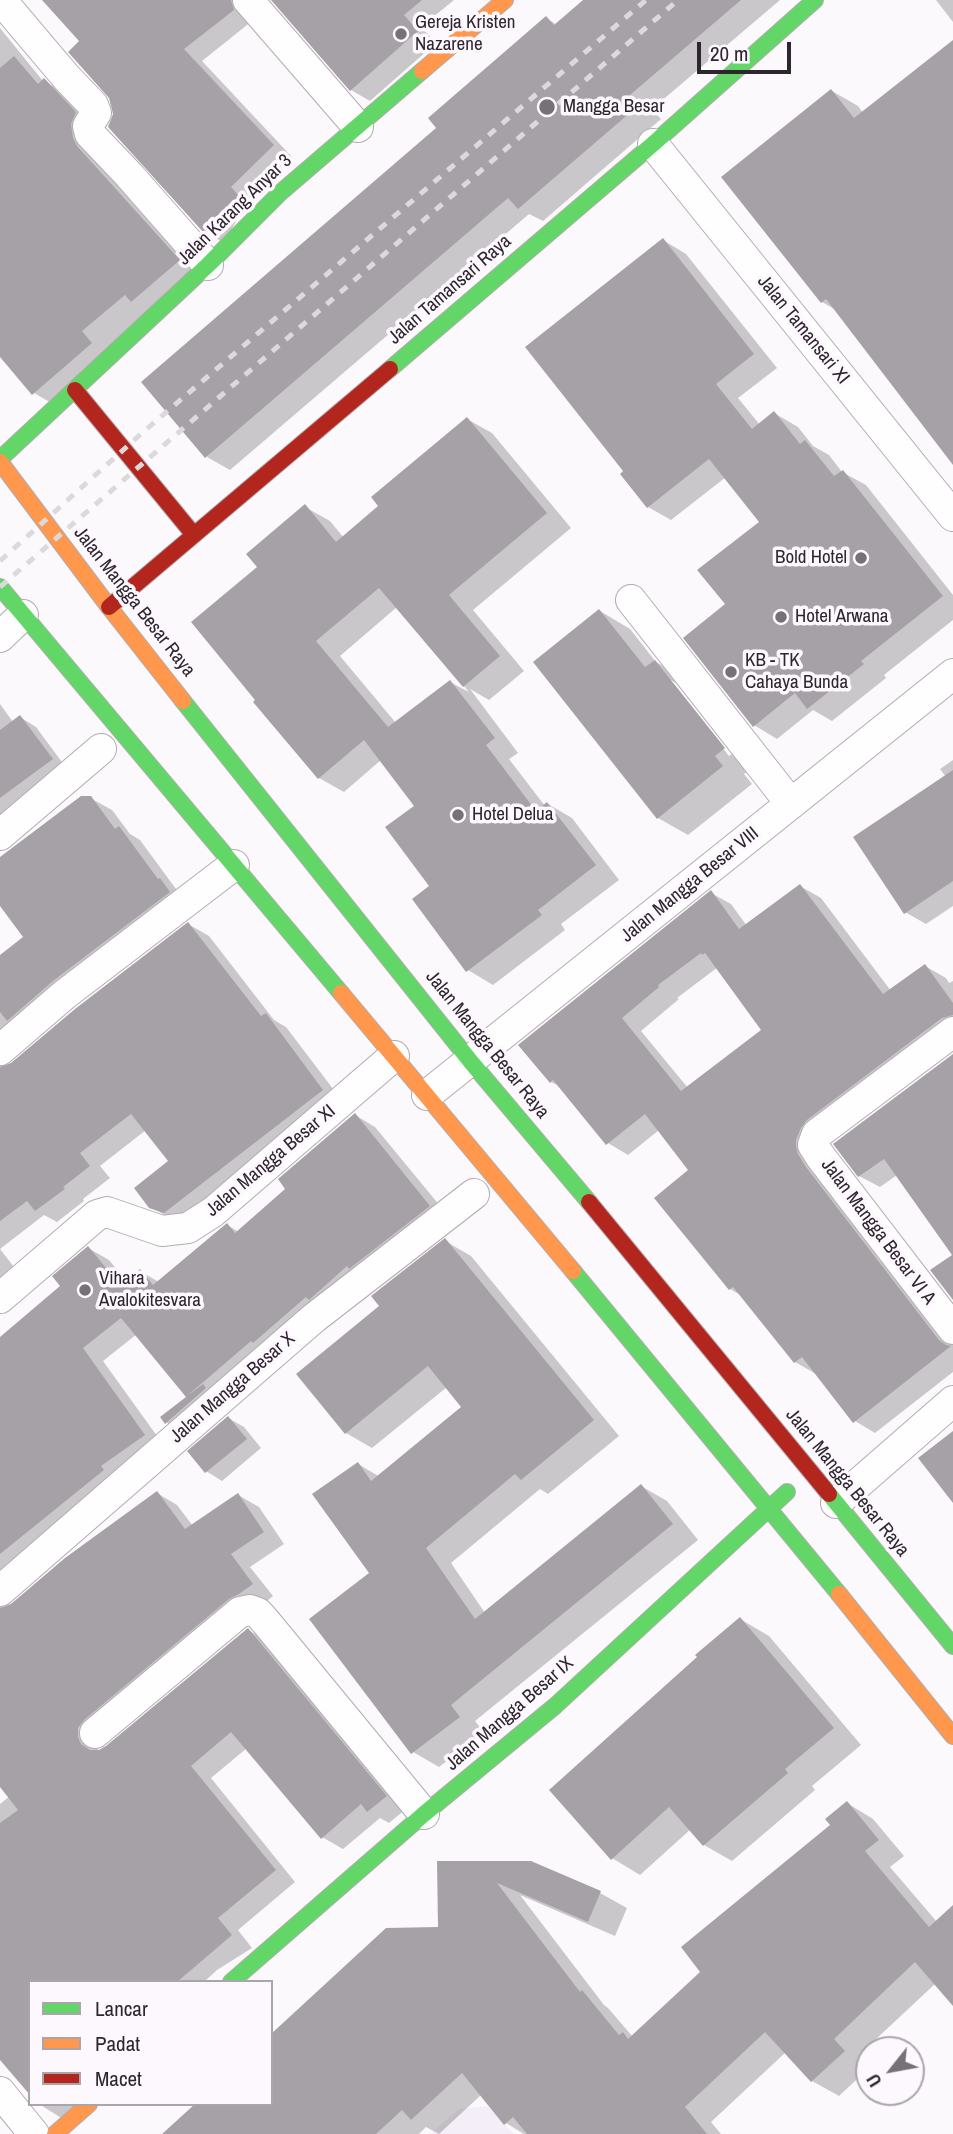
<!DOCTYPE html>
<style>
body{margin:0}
#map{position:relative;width:953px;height:2134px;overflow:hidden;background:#fcf9fc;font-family:"Archivo Narrow",sans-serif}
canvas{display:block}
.legend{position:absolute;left:28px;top:1980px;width:245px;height:126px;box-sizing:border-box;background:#fdf8fd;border:2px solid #aaa4ab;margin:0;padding:9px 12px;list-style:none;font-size:21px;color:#2e262f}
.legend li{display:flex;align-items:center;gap:14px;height:35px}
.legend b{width:35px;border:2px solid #aaa4ab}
.north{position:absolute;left:855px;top:2036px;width:70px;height:70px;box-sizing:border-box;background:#fdf8fd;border:2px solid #aaa4ab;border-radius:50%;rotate:239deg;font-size:19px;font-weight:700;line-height:28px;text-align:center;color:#2e262f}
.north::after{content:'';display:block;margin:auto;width:24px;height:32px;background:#767077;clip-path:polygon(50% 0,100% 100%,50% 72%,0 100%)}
.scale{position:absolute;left:697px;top:42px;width:94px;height:32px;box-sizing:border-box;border:4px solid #2e262f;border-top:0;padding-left:9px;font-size:21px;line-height:24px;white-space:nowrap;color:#2e262f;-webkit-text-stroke:5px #fdf8fd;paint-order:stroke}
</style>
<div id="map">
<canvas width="953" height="2134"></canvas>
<ul class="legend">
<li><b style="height:9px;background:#63d668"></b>Lancar</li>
<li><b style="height:9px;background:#ff974d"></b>Padat</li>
<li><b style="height:9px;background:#b3261e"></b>Macet</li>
</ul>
<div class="north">U</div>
<div class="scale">20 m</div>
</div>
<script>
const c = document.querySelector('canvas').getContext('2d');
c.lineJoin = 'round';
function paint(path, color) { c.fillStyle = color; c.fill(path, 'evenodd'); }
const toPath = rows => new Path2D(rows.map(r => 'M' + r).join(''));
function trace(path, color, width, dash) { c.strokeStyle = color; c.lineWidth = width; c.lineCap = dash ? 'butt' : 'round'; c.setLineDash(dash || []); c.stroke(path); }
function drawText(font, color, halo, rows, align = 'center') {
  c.font = font + ' "Archivo Narrow",sans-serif'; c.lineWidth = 7; c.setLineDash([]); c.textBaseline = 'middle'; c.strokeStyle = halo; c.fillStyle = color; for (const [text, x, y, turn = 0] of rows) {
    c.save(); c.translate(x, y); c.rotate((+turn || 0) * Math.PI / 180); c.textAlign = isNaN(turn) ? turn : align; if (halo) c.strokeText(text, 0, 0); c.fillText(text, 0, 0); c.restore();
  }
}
paint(toPath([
 [488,2106,514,2134,430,2134,459,2109]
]), '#f4eef8');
paint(toPath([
 [44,0,254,0,252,21,202,61,292,157,249,198,224,243,205,232,115,114,111,98,82,41],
 [273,0,454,0,421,27,436,43,370,101,351,90],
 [586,0,780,0,652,109,661,119,543,221,529,214,230,470,207,457,439,128,546,18,557,25],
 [936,0,953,0,953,22],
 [0,28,43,81,63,91,94,125,198,272,53,404,34,393,0,354],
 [953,42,953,462,836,310,822,302,832,91,858,106,863,113],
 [663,240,686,254,777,368,738,398,760,425,774,413,798,427,813,446,829,455,842,472,866,485,953,595,953,620,884,675,886,678,832,721,813,710,777,739,754,725,727,605,761,522,726,477,671,520,648,507],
 [467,419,492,433,571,528,473,610,524,671,489,700,470,689,518,753,509,759,545,806,548,804,572,818,619,880,561,924,565,930,493,985,468,970,432,886,416,807,381,760,344,792,319,778,260,567,305,507,330,521,344,538,381,506],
 [397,607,469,692,450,682,396,723,340,656],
 [600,611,630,629,656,662,686,679,754,766,744,774,752,784,688,835,658,818],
 [669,679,676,683,732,754,729,756],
 [0,704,13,722,20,717,36,727,67,769,0,817],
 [953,760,953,906,926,924,905,912,946,777,940,769],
 [90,798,112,810,130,834,140,840,176,889,181,892,4,1057,4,1069,188,924,209,936,274,1020,286,1027,343,1102,185,1224,172,1219,150,1207,170,1162,146,1130,100,1166,110,1178,83,1199,84,1201,57,1222,44,1215,0,1249,0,957,26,937,0,903,0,859],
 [800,886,821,898,891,991,925,966,946,978,949,983,953,981,953,1037,827,1131,826,1180,953,1345,953,1372,875,1433,855,1421,816,1374,795,1362,742,1296,730,1289,690,1171,659,1130,628,1155,608,1143,563,1088,551,1082,711,893,731,904,747,926],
 [718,967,763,1031,688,1088,641,1031,679,999,677,998],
 [953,1056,953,1253,897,1175,880,1187,859,1176],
 [355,1115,375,1127,450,1218,187,1435,167,1423,162,1417,188,1397,137,1334,103,1361,165,1447,0,1583,0,1341,63,1286,88,1248,109,1260,127,1282,140,1271,159,1282,227,1225,239,1232,287,1189],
 [445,1241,471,1256,619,1436,548,1494,540,1489,451,1563,485,1613,641,1486,667,1501,698,1540,475,1721,484,1732,439,1767,413,1752,371,1574,358,1464,380,1477,464,1407,447,1387,372,1448,346,1433,299,1374,381,1306],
 [0,1249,21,1276,0,1293],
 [228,1418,244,1427,261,1448,222,1481,206,1471],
 [157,1493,177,1505,193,1526,238,1495,259,1507,284,1544,250,1567,273,1596,99,1740,98,1752,107,1748,248,1630,269,1642,406,1809,389,1823,380,1818,343,1849,322,1837,247,1748,211,1778,295,1882,238,1930,252,1948,217,1970,204,1982,30,1982,0,2057,0,1804,11,1795,0,1781,0,1598,3,1603,3,1610],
 [740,1619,769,1636,861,1745,812,1786,815,1790,732,1861,704,1845,691,1829,640,1875,612,1858],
 [847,1803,873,1819,904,1856,890,1867,937,1922,953,1907,953,2003,936,1983,859,2055,869,2068,839,2096,812,2081,786,2052,711,2122,721,2134,524,2134,506,2123,482,2094,439,2134,426,2127,419,2134,164,2134,271,2104,440,1929,439,1863,531,1863,600,1893,627,1908,615,1936,520,1895,604,2005,608,2008,633,2037,703,1972,832,1825],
 [39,2104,80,2104,63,2119]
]), '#0003');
paint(toPath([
 [42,0,231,0,234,10,184,49,274,145,231,187,241,198,204,233,108,127,113,114,109,98,68,52,79,41],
 [271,0,422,0,404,15,418,31,350,91],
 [583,0,741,0,630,95,639,105,518,209,508,198,205,458,141,382,436,128,428,118,546,16,554,25],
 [953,40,953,465,826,299,821,303,721,177,831,89,854,118],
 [14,56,38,84,44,78,76,112,71,124,73,138,77,146,180,260,131,302,125,295,82,331,92,343,32,395,0,357,0,68],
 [663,238,754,354,716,384,752,429,774,411,800,444,805,440,834,476,843,470,943,596,861,661,864,664,807,709,795,693,753,727,683,638,725,604,697,570,759,522,709,459,647,508,620,474,623,471,525,347],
 [467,417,547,513,449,595,500,656,463,687,379,588,316,641,388,727,450,680,495,738,486,745,536,811,547,802,596,865,538,910,542,915,466,972,412,899,429,886,385,827,414,806,364,740,318,779,253,702,255,700,191,622,257,567,246,554,305,504,336,542,378,506,371,497],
 [599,609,645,667,655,660,725,748,715,756,723,766,657,819,533,662],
 [20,715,53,759,0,798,0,730],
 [953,770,953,881,904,914,853,837],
 [81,796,91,796,115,829,119,826,158,879,160,878,170,892,53,981,7,1021,0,1012,0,955,23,937,0,906,0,857],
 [800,884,883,994,925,964,953,1003,953,1015,942,1018,807,1120,801,1128,796,1140,796,1146,798,1154,806,1167,939,1340,946,1345,951,1346,853,1423,802,1357,794,1363,733,1287,729,1290,654,1198,688,1170,645,1114,606,1145,553,1080,550,1083,518,1045,711,890,739,929],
 [701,953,702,955,705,953,761,1030,681,1091,622,1018,659,987,658,985],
 [188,922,261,1016,266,1013,323,1090,164,1213,149,1208,134,1188,168,1161,131,1114,80,1153,90,1166,63,1187,65,1189,35,1211,27,1201,0,1221,0,1067,11,1063,75,1009],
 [953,1054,953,1300,930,1270,952,1255,884,1159,858,1177,833,1144],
 [355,1113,430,1206,349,1269,347,1266,309,1300,306,1297,253,1343,251,1341,187,1396,203,1384,206,1388,165,1424,160,1417,186,1397,121,1318,83,1348,145,1435,101,1466,104,1470,0,1554,0,1337,60,1286,52,1276,88,1246,120,1285,140,1269,153,1285,227,1223,235,1233,285,1189,278,1179],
 [445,1238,594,1420,521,1480,515,1474,426,1548,475,1619,641,1484,673,1524,451,1705,460,1717,411,1754,309,1619,369,1573,312,1494,358,1462,371,1481,461,1407,428,1366,345,1434,296,1374,379,1306,371,1296],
 [228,1416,247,1439,205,1473,187,1451],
 [953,1431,953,1503,918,1458],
 [157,1491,185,1529,238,1493,264,1532,231,1554,253,1584,239,1594,229,1599,84,1720,78,1728,78,1737,81,1744,90,1750,99,1750,106,1746,248,1628,387,1796,367,1812,361,1804,321,1839,231,1732,191,1766,276,1870,218,1918,232,1935,177,1982,30,1982,30,2095,0,2060,0,1823,18,1810,0,1787,0,1608,11,1604,65,1558],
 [740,1617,834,1728,785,1769,788,1773,703,1846,669,1807,611,1860,549,1790,697,1657,695,1655],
 [847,1801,879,1840,865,1851,929,1927,953,1905,953,2006,915,1962,834,2039,845,2051,811,2082,765,2032,685,2107,707,2134,527,2134,513,2117,504,2125,462,2073,411,2120,402,2110,376,2134,162,2134,195,2104,271,2104,271,2034,386,1928,438,1927,437,1861,531,1861,601,1891,588,1922,497,1883,580,1992,582,1990,619,2035,623,2032,628,2039,700,1972,681,1947,830,1825,825,1819]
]), '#a6a1a6');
const street = toPath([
 [1,0,67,78,93,105,96,113,88,126,90,134,129,175,208,265],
 [248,0,358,127],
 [653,144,953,516],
 [631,600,791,804],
 [0,637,23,615],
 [0,835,101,749],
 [953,1032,817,1134,813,1145,820,1156,953,1329],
 [0,1050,64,995,234,865],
 [427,1095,953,674],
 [0,1298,97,1215,107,1212,162,1231,188,1228,213,1212,394,1056],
 [836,1503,953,1401],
 [0,1591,314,1318,474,1194],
 [95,1733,240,1612,250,1610,258,1613,266,1622,424,1814],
 [0,2092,34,2134]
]);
const fast = toPath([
 [390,369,653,144,815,0],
 [0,459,208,265,280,193,422,71],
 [0,587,341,993],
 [183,701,471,1062,589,1202],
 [573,1271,839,1594],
 [829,1494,953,1646],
 [231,1982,424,1814,555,1706,787,1492]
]);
const slow = toPath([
 [422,71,505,0],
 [0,462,109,607,183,701],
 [341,993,573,1271],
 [839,1594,953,1736],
 [55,2134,89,2104]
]);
const jam = toPath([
 [75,390,194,535],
 [109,607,390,369],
 [589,1202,829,1494]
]);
trace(street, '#b1acb1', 32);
trace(fast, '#b1acb1', 18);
trace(slow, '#b1acb1', 18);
trace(jam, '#b1acb1', 18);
trace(street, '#fffeff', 30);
trace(fast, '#63d668', 16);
trace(slow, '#ff974d', 16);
trace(jam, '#b3261e', 16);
trace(toPath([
 [0,561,142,433,646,0],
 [0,587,678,0]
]), '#dbdadb', 5, [9, 9]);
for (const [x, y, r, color] of [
 [401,34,7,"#767077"],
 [547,107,9,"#767077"],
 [861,558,7,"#767077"],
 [781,617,7,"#767077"],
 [731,672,7,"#767077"],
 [458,815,7,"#767077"],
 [85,1290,7,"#767077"]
]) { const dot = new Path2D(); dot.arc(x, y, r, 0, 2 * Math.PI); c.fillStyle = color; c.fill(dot); trace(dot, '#fdf8fd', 2.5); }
drawText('19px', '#2e262f', '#fdf8fd', [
 ["Gereja Kristen",415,23],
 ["Nazarene",415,45],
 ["Mangga Besar",563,107],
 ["Bold Hotel",847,558,"right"],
 ["Hotel Arwana",795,617],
 ["KB - TK",745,661],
 ["Cahaya Bunda",745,683],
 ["Hotel Delua",472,815],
 ["Vihara",99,1279],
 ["Avalokitesvara",99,1301]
], 'left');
drawText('19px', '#2e262f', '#fdf8fd', [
 ["Jalan Karang Anyar 3",235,210,-44],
 ["Jalan Tamansari Raya",450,290,-41],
 ["Jalan Tamansari XI",803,330,51],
 ["Jalan Mangga Besar Raya",134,602,52],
 ["Jalan Mangga Besar VIII",690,885,-39],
 ["Jalan Mangga Besar Raya",487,1045,51],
 ["Jalan Mangga Besar XI",271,1161,-40],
 ["Jalan Mangga Besar VI A",878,1232,53],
 ["Jalan Mangga Besar X",233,1388,-41],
 ["Jalan Mangga Besar Raya",847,1483,51],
 ["Jalan Mangga Besar IX",510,1714,-41]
]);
</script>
